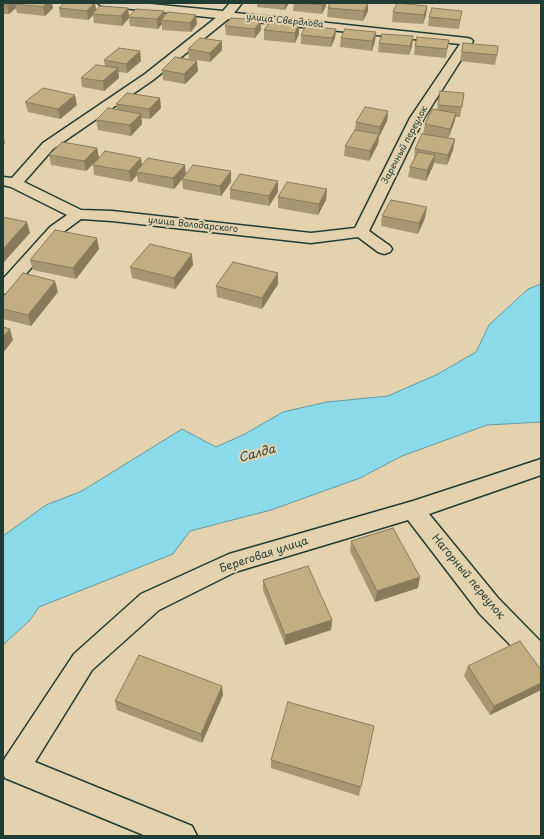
<!DOCTYPE html>
<meta charset="utf-8">
<style>
body{margin:0}
#map{position:relative;width:544px;height:839px;overflow:hidden;background:#e4d2af;font-family:"Playpen Sans",sans-serif}
canvas{display:block}
.frame{position:absolute;inset:0;border:4px solid #1f3d34;pointer-events:none}
</style>
<div id="map">
<canvas width="544" height="839"></canvas>
<div class="frame"></div>
</div>
<script>
const c = document.querySelector('canvas').getContext('2d');
c.lineJoin = 'round';
function paint(path, color) { c.fillStyle = color; c.fill(path, 'evenodd'); }
const toPath = rows => new Path2D(rows.map(r => 'M' + r).join(''));
function trace(path, color, width, dash) { c.strokeStyle = color; c.lineWidth = width; c.lineCap = dash ? 'butt' : 'round'; c.setLineDash(dash || []); c.stroke(path); }
function drawText(font, color, halo, rows, align = 'center') {
  c.font = font + ' "Playpen Sans",sans-serif'; c.lineWidth = 4; c.setLineDash([]); c.textBaseline = 'middle'; c.strokeStyle = halo; c.fillStyle = color; for (const [text, x, y, turn = 0] of rows) {
    c.save(); c.translate(x, y); c.rotate((+turn || 0) * Math.PI / 180); c.textAlign = isNaN(turn) ? turn : align; if (halo) c.strokeText(text, 0, 0); c.fillText(text, 0, 0); c.restore();
  }
}
const water = toPath([
 [541,284,541,422,487,425,402,456,360,478,271,510,190,531,173,554,39,607,30,620,3,645,3,536,46,505,82,491,182,429,216,447,245,434,283,412,327,402,388,396,438,374,476,352,489,325,528,289,541,284]
]);
paint(water, '#8bdae9');
trace(water, '#609ba1', 1);
const street = toPath([
 [226,12,467,38,471,39,473,41,424,118,369,231,390,246,392,249,390,252,384,254,378,252,358,237,311,243,112,221,81,219,62,233,9,293,3,294,3,279,50,227,67,215,11,187,3,185,3,177,12,178,43,143,145,74,222,13,226,12],
 [228,19,460,44,410,118,355,228,311,233,112,211,81,210,24,182,53,149,153,80,228,19],
 [541,459,541,475,429,514,498,598,541,642,541,671,532,667,480,614,408,520,235,572,159,610,92,670,35,762,192,826,197,836,146,836,5,778,3,773,3,763,5,758,74,654,141,594,229,554,413,501,541,459]
]);
const secondary = toPath([
 [98,3,140,3,223,11,230,3,242,3,230,18,226,19,104,6,100,5,98,3]
]);
trace(street, '#1f3d34', 3);
trace(secondary, '#1f3d34', 3);
paint(street, '#e4d2af');
paint(secondary, '#e4d2af');
paint(toPath([
 [3,3,53,8,45,16,17,13,16,8,9,14,3,14],
 [95,3,96,10,128,8,129,16,164,16,197,24,191,32,162,30,162,24,158,29,130,26,129,18,122,26,94,23,93,15,88,20,60,17,59,8],
 [257,3,289,3,285,10,257,7],
 [294,3,326,3,326,6,322,14,293,11],
 [330,3,368,3,368,11,363,21,327,17,328,8],
 [427,6,426,15,423,24,392,22,393,12],
 [462,11,459,29,428,26,429,17],
 [261,20,261,30,255,38,226,35,225,26],
 [299,24,299,34,295,43,264,40,264,30],
 [336,29,335,38,331,47,301,44,301,35],
 [376,32,375,41,372,51,340,47,341,38],
 [413,36,412,46,409,55,378,52,379,43],
 [449,40,446,58,414,55,415,46],
 [222,41,222,50,210,62,189,59,188,49],
 [463,43,497,55,495,65,460,61],
 [140,51,141,61,127,73,118,72,119,78,104,91,82,87,81,78,105,66,104,60],
 [162,70,198,71,185,84,163,80],
 [464,93,460,117,456,117,454,123,448,138,455,139,453,150,447,165,434,163,433,166,426,181,408,177,410,167,414,160,415,149,423,134,425,124,437,110,438,105],
 [25,102,77,105,60,119,28,112],
 [116,104,161,108,150,119,141,118,142,124,131,136,98,130,96,120,117,110],
 [388,111,387,121,379,137,378,144,369,161,344,156,345,146,355,130,356,122],
 [97,148,99,158,86,171,51,165,49,155],
 [141,158,142,165,186,174,231,171,231,182,221,196,183,189,182,179,174,189,138,182,137,175,131,182,94,175,93,165],
 [278,181,278,192,269,206,230,199,230,189],
 [327,189,326,200,318,215,278,208,278,197],
 [382,216,425,218,418,234,381,226],
 [99,249,76,279,33,270,30,260],
 [193,265,175,289,132,278,130,267],
 [278,273,278,284,262,309,217,297,216,286],
 [58,292,31,326,3,319,3,297],
 [351,541,418,588,375,602,350,551],
 [263,580,332,620,331,630,285,645,263,590],
 [468,666,541,670,541,690,490,715,464,676],
 [223,695,202,743,117,710,115,701],
 [374,726,359,796,271,768,271,760]
]), '#a7966f');
paint(toPath([
 [9,3,17,3,15,4,16,8,9,14,7,5],
 [47,3,52,3,53,8,45,16,43,7],
 [95,3,96,12,92,14,93,15,88,20,87,11],
 [285,3,289,3,285,10],
 [323,3,326,3,326,6,322,14,322,5],
 [368,3,368,11,363,21,364,11],
 [427,6,426,15,423,24,424,15],
 [128,8,129,17,128,17,129,18,122,26,121,16],
 [164,11,165,20,161,20,162,24,158,29,157,19],
 [196,15,197,24,191,32,190,23],
 [261,20,261,30,255,38,255,29],
 [299,24,299,34,295,43,295,33],
 [336,29,335,38,331,47,332,38],
 [376,32,375,41,372,51,372,41],
 [413,36,412,46,409,55,410,46],
 [222,41,222,50,210,62,210,53],
 [140,51,141,61,127,73,126,64],
 [197,61,198,71,185,84,184,74],
 [118,68,119,78,104,91,103,81],
 [75,95,77,105,60,119,58,109],
 [160,98,161,108,150,119,149,109],
 [388,111,387,121,379,137,378,144,369,161,370,151,379,134,380,127],
 [456,113,454,123,448,139,450,129],
 [141,114,142,124,131,136,130,125],
 [3,134,5,143,3,145],
 [455,139,453,150,447,165,448,155],
 [97,148,99,158,86,171,84,161],
 [435,155,433,166,426,181,427,170],
 [141,158,142,168,136,172,137,175,131,182,129,171],
 [185,165,186,175,174,189,173,178],
 [231,171,231,182,221,196,220,186],
 [278,181,278,192,269,206,269,196],
 [327,189,326,200,318,215,319,204],
 [427,207,425,218,418,234,419,223],
 [27,222,30,233,4,262,3,259,3,249],
 [97,238,99,249,76,279,73,268],
 [192,254,193,265,175,289,174,278],
 [278,273,278,284,262,309,262,298],
 [55,281,58,292,31,326,28,315],
 [10,329,13,340,3,353,3,337],
 [420,577,418,588,375,602,377,591],
 [332,620,331,630,285,645,285,635],
 [541,683,541,690,490,715,494,706],
 [222,686,223,695,202,743,201,734]
]), '#887a5a');
const building = toPath([
 [3,3,9,3,7,5,3,5,3,3],
 [17,3,47,3,43,7,15,4,17,3],
 [64,3,94,3,87,11,59,8,64,3],
 [303,3,323,3,322,5,303,3],
 [330,3,368,3,364,11,328,8,330,3],
 [397,3,427,6,424,15,393,12,397,3],
 [100,6,128,8,121,16,92,14,100,6],
 [432,8,462,11,460,20,429,17,432,8],
 [136,9,164,11,157,19,128,17,136,9],
 [168,12,196,15,190,23,161,20,168,12],
 [231,18,261,20,255,29,225,26,231,18],
 [270,22,299,24,295,33,264,30,270,22],
 [306,26,336,29,332,38,301,35,306,26],
 [345,29,376,32,372,41,341,38,345,29],
 [382,34,413,36,410,46,379,43,382,34],
 [417,37,449,40,447,49,415,46,417,37],
 [200,38,222,41,210,53,188,49,200,38],
 [463,43,498,46,497,55,462,52,463,43],
 [119,48,140,51,126,64,104,60,119,48],
 [175,57,197,61,184,74,162,70,175,57],
 [96,65,118,68,103,81,81,78,96,65],
 [43,88,75,95,58,109,25,102,43,88],
 [440,91,464,93,462,107,438,105,440,91],
 [127,93,160,98,149,109,116,104,127,93],
 [365,107,388,111,380,127,356,122,365,107],
 [108,108,141,114,130,125,96,120,108,108],
 [432,109,456,113,450,129,425,124,432,109],
 [355,130,379,134,370,151,345,146,355,130],
 [422,134,455,139,448,155,415,149,422,134],
 [62,142,97,148,84,161,49,155,62,142],
 [105,151,141,158,129,171,93,165,105,151],
 [418,152,435,155,427,170,410,167,418,152],
 [148,158,185,165,173,178,136,172,148,158],
 [193,165,231,171,220,186,182,179,193,165],
 [240,174,278,181,269,196,230,189,240,174],
 [287,182,327,189,319,204,278,197,287,182],
 [391,200,427,207,419,223,382,216,391,200],
 [3,217,27,222,3,249,3,217],
 [55,230,97,238,73,268,30,260,55,230],
 [150,244,192,254,174,278,130,267,150,244],
 [233,262,278,273,262,298,216,286,233,262],
 [23,273,55,281,28,315,3,309,3,297,23,273],
 [3,327,10,329,3,337,3,327],
 [393,528,420,577,377,591,351,541,393,528],
 [308,566,332,620,285,635,263,580,308,566],
 [520,641,541,670,541,683,494,706,468,666,520,641],
 [139,655,222,686,201,734,115,701,139,655],
 [288,702,374,726,361,787,271,760,288,702]
]);
paint(building, '#c2ae81');
trace(building, '#887a5a', 1);
drawText('9px', '#1f3d34', '#e4d2af', [
 ["улица Свердлова",285,21,6],
 ["Заречный переулок",405,145,-62],
 ["улица Володарского",193,225,6]
]);
drawText('11px', '#1f3d34', '#e4d2af', [
 ["Береговая улица",264,555,-18],
 ["Нагорный переулок",468,577,50]
]);
drawText('italic 12px', '#24453d', '#e4d2af', [
 ["Салда",257,454,-15]
]);
</script>
